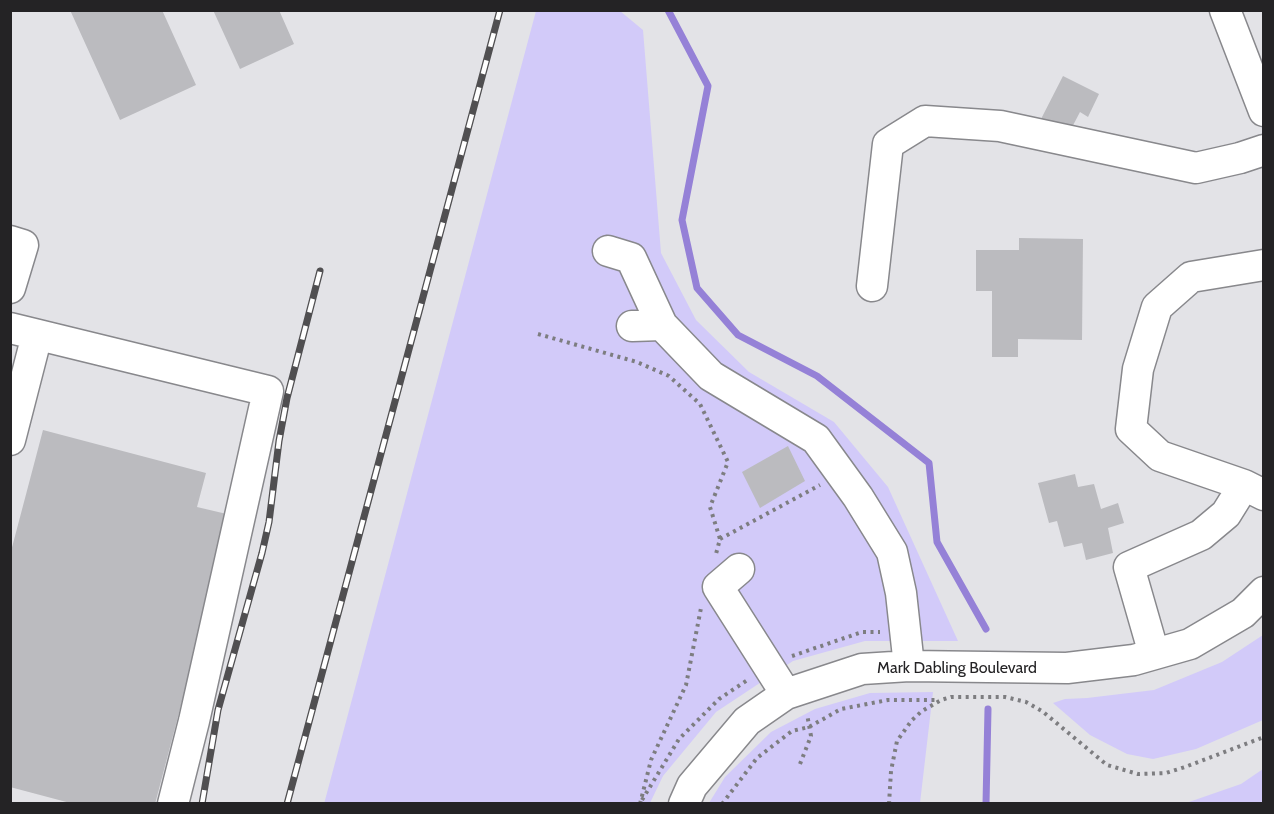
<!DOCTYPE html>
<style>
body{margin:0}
#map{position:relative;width:1274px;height:814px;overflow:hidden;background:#e3e3e7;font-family:Cabin,sans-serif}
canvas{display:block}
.frame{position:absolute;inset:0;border:12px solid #242325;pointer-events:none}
</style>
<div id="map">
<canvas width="1274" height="814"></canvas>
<div class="frame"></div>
</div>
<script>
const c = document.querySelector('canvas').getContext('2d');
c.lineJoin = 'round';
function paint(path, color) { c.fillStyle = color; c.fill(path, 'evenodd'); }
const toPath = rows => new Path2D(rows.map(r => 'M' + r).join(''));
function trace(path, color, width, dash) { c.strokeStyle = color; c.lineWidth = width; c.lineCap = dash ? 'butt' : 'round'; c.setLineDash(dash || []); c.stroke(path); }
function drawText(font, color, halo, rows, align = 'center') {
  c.font = font + ' Cabin,sans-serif'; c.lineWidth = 4.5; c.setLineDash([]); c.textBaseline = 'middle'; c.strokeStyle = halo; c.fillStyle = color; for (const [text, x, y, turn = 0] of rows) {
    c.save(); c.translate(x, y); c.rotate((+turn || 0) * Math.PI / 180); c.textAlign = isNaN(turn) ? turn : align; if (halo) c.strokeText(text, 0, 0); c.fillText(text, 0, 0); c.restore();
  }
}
paint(toPath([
 [536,11,620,11,643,30,661,253,696,320,749,372,834,422,888,487,958,641,865,641,793,661,716,712,663,776,650,803,324,804],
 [1263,635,1263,720,1196,749,1153,759,1127,754,1090,735,1053,703,1065,699,1087,698,1154,690,1222,662],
 [933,692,920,803,709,803,725,777,771,732,815,709,870,693],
 [1263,769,1263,803,1186,803,1241,784]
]), '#d2caf9');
trace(toPath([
 [668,10,708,86,682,220,697,288,738,335,817,376,929,463,937,542,986,629],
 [986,804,988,709]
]), '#9581d7', 7);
paint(toPath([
 [70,10,162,10,196,85,120,120],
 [213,10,279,10,294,44,240,69],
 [1063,76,1099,94,1088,117,1080,112,1069,133,1041,119],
 [1019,238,1083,239,1082,340,1018,339,1018,357,992,357,992,291,976,291,976,250,1019,250],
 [43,430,206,473,197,507,231,515,155,804,74,804,10,787,10,555],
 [788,446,805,481,760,508,742,472],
 [1075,474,1078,487,1094,484,1101,509,1118,503,1124,523,1108,528,1113,553,1086,560,1082,543,1064,547,1057,521,1049,523,1038,483]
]), '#bbbbbf');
const minor = toPath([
 [1225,10,1264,111],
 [10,241,23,245,10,288],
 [608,251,631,258,662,325,711,376,816,439,858,497,892,552,901,593,909,666],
 [872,286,888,144,925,121,1000,126,1196,168,1240,158,1264,150],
 [632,326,662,325],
 [10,328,268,391,194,721,173,804],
 [10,440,37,335],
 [1244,485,1160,456,1131,429,1138,369,1157,307,1191,277,1264,265],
 [739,569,718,587,786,694],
 [1154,654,1129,567,1201,535,1226,514,1244,485,1264,495],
 [684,804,692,786,747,721,786,694,862,669,909,666,1067,668,1134,660,1190,644,1243,613,1264,592]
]);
trace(minor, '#88888c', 33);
trace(toPath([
 [538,334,637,362,669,376,700,404,728,462,710,507,720,539,716,554],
 [720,539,820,485],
 [792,656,862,632,880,632],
 [800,764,811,736,807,714],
 [642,800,679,739,719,699,749,679],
 [640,804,651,760,686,685,701,608],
 [722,804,757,758,792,731,809,727,841,709,888,700,939,700],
 [889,804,891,771,897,741,912,720,922,711,941,700,951,697,1005,697,1026,702,1042,711,1107,765,1138,774,1166,773,1185,767,1264,737]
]), '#7d7d80', 4, [3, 4.5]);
trace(minor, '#fff', 30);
const rail = toPath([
 [202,804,218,710,262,553,269,522,279,441,287,398,320,271],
 [287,804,500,10]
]);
trace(rail, '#504f51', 7);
trace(rail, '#fff', 4.5, [14]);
drawText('16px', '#242325', '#fff', [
 ["Mark Dabling Boulevard",957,668]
]);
</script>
